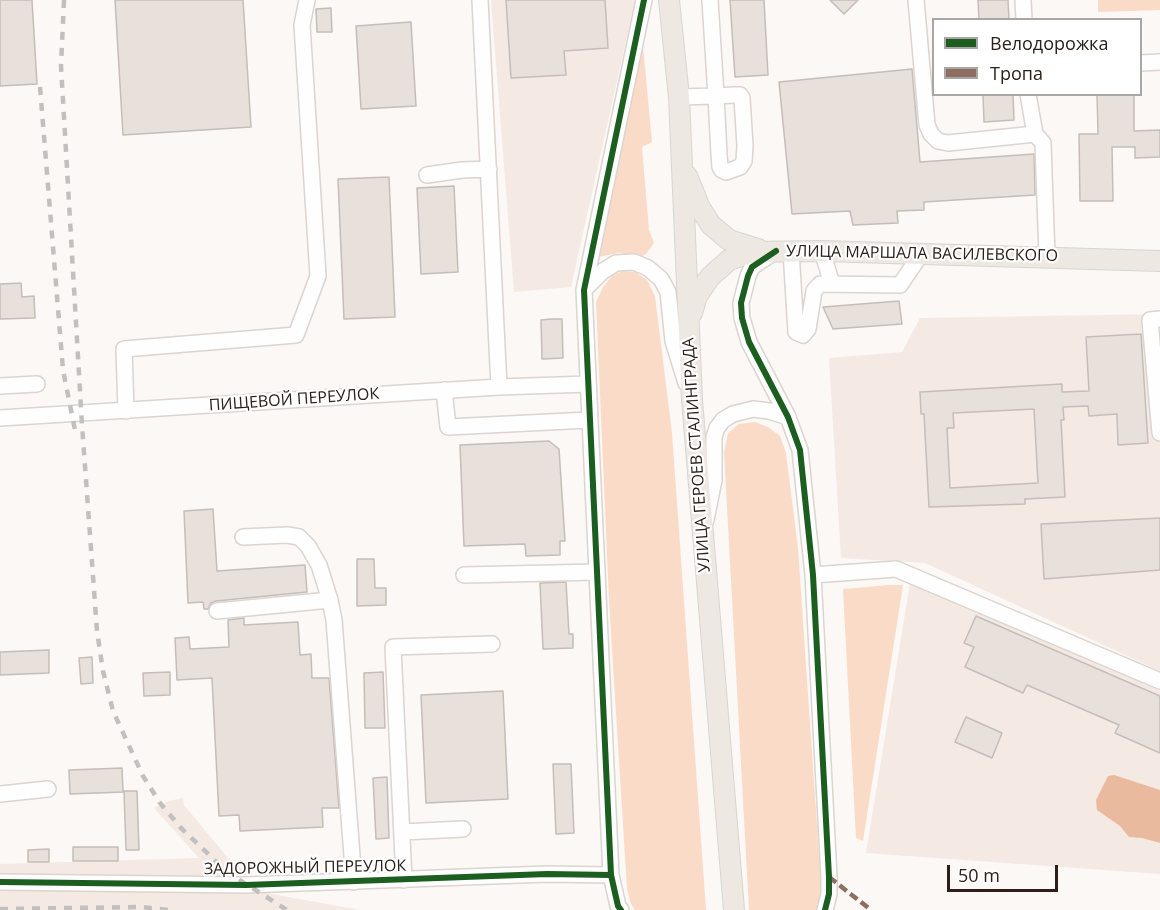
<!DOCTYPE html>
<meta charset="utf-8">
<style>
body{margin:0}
#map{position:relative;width:1160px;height:910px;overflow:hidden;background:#fbf8f6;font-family:"Open Sans",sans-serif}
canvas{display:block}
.legend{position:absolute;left:932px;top:18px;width:210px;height:78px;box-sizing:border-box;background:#fff;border:2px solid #aba6a3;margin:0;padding:8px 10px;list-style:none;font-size:18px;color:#2c211a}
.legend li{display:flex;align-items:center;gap:12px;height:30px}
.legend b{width:30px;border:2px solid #aba6a3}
.scale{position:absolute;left:947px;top:865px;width:111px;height:27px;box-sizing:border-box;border:3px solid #2c211a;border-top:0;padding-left:8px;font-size:18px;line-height:21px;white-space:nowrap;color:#2c211a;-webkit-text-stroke:4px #fff;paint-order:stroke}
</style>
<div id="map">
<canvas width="1160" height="910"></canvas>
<ul class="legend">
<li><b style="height:8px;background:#1b5e20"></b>Велодорожка</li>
<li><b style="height:8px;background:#8d6e63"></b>Тропа</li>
</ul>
<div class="scale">50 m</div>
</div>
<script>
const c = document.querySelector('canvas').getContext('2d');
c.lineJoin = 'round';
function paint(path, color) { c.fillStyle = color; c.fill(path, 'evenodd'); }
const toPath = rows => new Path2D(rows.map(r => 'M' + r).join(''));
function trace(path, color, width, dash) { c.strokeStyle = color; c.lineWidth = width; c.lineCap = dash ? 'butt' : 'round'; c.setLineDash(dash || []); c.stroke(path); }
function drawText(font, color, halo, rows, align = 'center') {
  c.font = font + ' "Open Sans",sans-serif'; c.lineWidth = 4.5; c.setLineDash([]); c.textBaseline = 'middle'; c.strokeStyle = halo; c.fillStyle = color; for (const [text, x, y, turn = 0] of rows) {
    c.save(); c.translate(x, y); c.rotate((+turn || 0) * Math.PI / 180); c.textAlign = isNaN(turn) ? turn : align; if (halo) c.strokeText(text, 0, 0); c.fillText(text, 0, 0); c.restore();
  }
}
paint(toPath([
 [491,0,635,0,571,287,514,292],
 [1160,314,1160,671,925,563,841,558,829,358,902,352,920,318],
 [910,583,1160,691,1160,874,866,853],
 [183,798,184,805,228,858,271,894,361,910,0,910,0,864,199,858,154,808,169,801]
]), '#f4e9e3');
paint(toPath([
 [1098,0,1160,0,1160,10,1098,12],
 [643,46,652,142,642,147,649,230,654,243,646,254,640,257,619,253,598,257],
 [622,271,635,272,647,280,655,296,672,433,706,910,635,910,631,904,627,889,609,600,596,302,603,287,612,276],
 [755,422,768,427,780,436,786,453,798,548,822,899,817,910,749,910,724,452,728,433,739,424],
 [889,585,903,585,863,841,856,838,843,589]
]), '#fadbc8');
paint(toPath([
 [1114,775,1160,790,1160,843,1142,838,1129,837,1120,826,1097,810,1096,800,1108,776]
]), '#e9ba9e');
const building = toPath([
 [0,0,32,0,37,84,0,86,0,0],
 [115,0,243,0,251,127,123,135,115,0],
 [506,0,605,0,608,48,564,51,566,75,511,78,506,0],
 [730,0,764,0,768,75,735,77,730,0],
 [830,0,858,0,844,14,830,0],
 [978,0,1008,0,1009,20,979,20,978,0],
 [331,8,332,32,317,32,316,9,331,8],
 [411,22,416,106,361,109,356,26,411,22],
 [912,69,920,162,1034,154,1035,195,924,202,924,210,897,211,898,223,853,225,850,211,792,214,779,82,912,69],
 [983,94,1013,94,1014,120,984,122,983,94],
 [1097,94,1134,94,1134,131,1160,130,1160,157,1135,158,1135,147,1112,147,1113,201,1080,201,1079,134,1098,134,1097,94],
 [389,177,395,317,344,319,338,179,389,177],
 [454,186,458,272,421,274,417,188,454,186],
 [21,283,22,297,34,296,35,318,0,319,0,284,21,283],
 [899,301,902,324,833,329,823,307,899,301],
 [551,319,562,319,563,358,542,359,541,320,551,319],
 [1141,334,1148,443,1118,445,1117,414,1089,416,1088,406,1063,407,1064,420,1061,420,1065,497,1025,499,1025,504,929,507,924,414,921,414,920,392,1062,384,1062,392,1089,391,1086,337,1141,334],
 [1034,409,1038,483,950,488,947,428,954,428,953,413,1034,409],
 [549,441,559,449,565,541,560,541,560,555,526,556,525,544,464,546,460,445,549,441],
 [213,509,217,571,305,565,307,592,216,601,211,603,208,609,204,609,203,602,188,603,184,511,213,509],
 [1160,518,1160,570,1044,579,1041,524,1160,518],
 [357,559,374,559,375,588,386,588,386,605,357,606,357,559],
 [566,582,569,634,573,634,573,648,543,649,540,583,566,582],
 [976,616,1160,696,1160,753,1115,733,1119,725,1027,685,1023,693,965,667,974,647,964,643,976,616],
 [244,618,244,625,298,622,300,655,311,654,312,678,329,678,339,808,322,808,323,827,240,831,239,815,219,816,212,678,177,680,175,638,189,637,190,649,229,647,228,620,244,618],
 [49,650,49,673,0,675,0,652,49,650],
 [92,657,93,683,81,684,79,658,92,657],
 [170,672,170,695,144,696,143,673,170,672],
 [383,672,385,728,365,728,364,673,383,672],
 [503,691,508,799,426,803,421,695,503,691],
 [966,717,1002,733,992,758,955,742,966,717],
 [553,764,571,764,574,833,556,834,553,764],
 [122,768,123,792,70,794,69,770,122,768],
 [387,777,389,838,376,839,373,778,387,777],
 [124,791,137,791,139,850,126,850,124,791],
 [73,847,118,847,118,861,73,861,73,847],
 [49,849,49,862,28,862,28,850,49,849]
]);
paint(building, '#e7e0db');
trace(building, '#c4bdb9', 1.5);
const minor = toPath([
 [480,0,499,387],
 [916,0,927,125,931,134,938,141,948,143,1035,134],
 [1023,0,1024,20],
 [1140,63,1160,62],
 [1028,94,1035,134,1043,143,1047,257],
 [679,97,716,96,733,95,740,95,742,98,745,146,744,161,740,167,726,172,722,170,720,167,719,154,716,96,710,0],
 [427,175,462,170,489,169],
 [776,251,752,267,748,276,741,303,742,318,749,342,788,417,800,450,813,575,829,877,829,894,825,910],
 [791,251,796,332,803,335,808,329,814,291,820,284,900,285,921,254],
 [822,251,832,284],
 [584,290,603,271,616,263,634,262,648,268,661,279,668,292,673,341,686,383],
 [1160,319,1150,320,1160,433],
 [0,386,37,384],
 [444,390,448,427,589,420],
 [126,411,124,349,296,335,318,276,302,25,307,0],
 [0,418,499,387,588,384],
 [706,520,714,480,714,437,717,428,723,420,733,414,753,409,769,411,788,417],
 [243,537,287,535,299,537,308,546,319,565,330,600,334,620,354,882],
 [464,575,597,572],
 [813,575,896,569,1160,681],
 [217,611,330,600],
 [0,794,48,789],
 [402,832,463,829],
 [404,880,393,647,492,644],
 [0,882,246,885,547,874,611,875],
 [621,910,618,906,611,875,584,290,644,0]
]);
const major = toPath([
 [669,0,679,97,692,400,734,910],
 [687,176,700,208,711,225,729,240,758,249],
 [692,313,697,296,710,277,729,260,752,252,822,251,1160,261]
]);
trace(minor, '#dbd4cf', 18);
trace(major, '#d7d5d2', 22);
trace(minor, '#fefefe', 15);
trace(major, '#eee8e3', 20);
trace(toPath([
 [64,0,61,66,82,425,97,631,103,671,113,711,143,776,160,803,181,828,227,872,287,910],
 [40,87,63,370,76,435],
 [0,909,141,907,168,910]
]), '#c2c0bf', 4.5, [8, 8]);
trace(toPath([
 [829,877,871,910]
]), '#8d6e63', 4.5, [9, 4.5]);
trace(toPath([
 [776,251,752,267,748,276,741,303,742,318,749,342,788,417,800,450,813,575,829,877,829,894,825,910],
 [0,882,246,885,547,874,611,875],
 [621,910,618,906,611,875,584,290,644,0]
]), '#1b5e20', 6);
drawText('16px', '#2c211a', '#fff', [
 ["УЛИЦА МАРШАЛА ВАСИЛЕВСКОГО",922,254,1],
 ["ПИЩЕВОЙ ПЕРЕУЛОК",294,400,-4],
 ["УЛИЦА ГЕРОЕВ СТАЛИНГРАДА",697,455,-94],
 ["ЗАДОРОЖНЫЙ ПЕРЕУЛОК",305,868,-1]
]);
</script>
